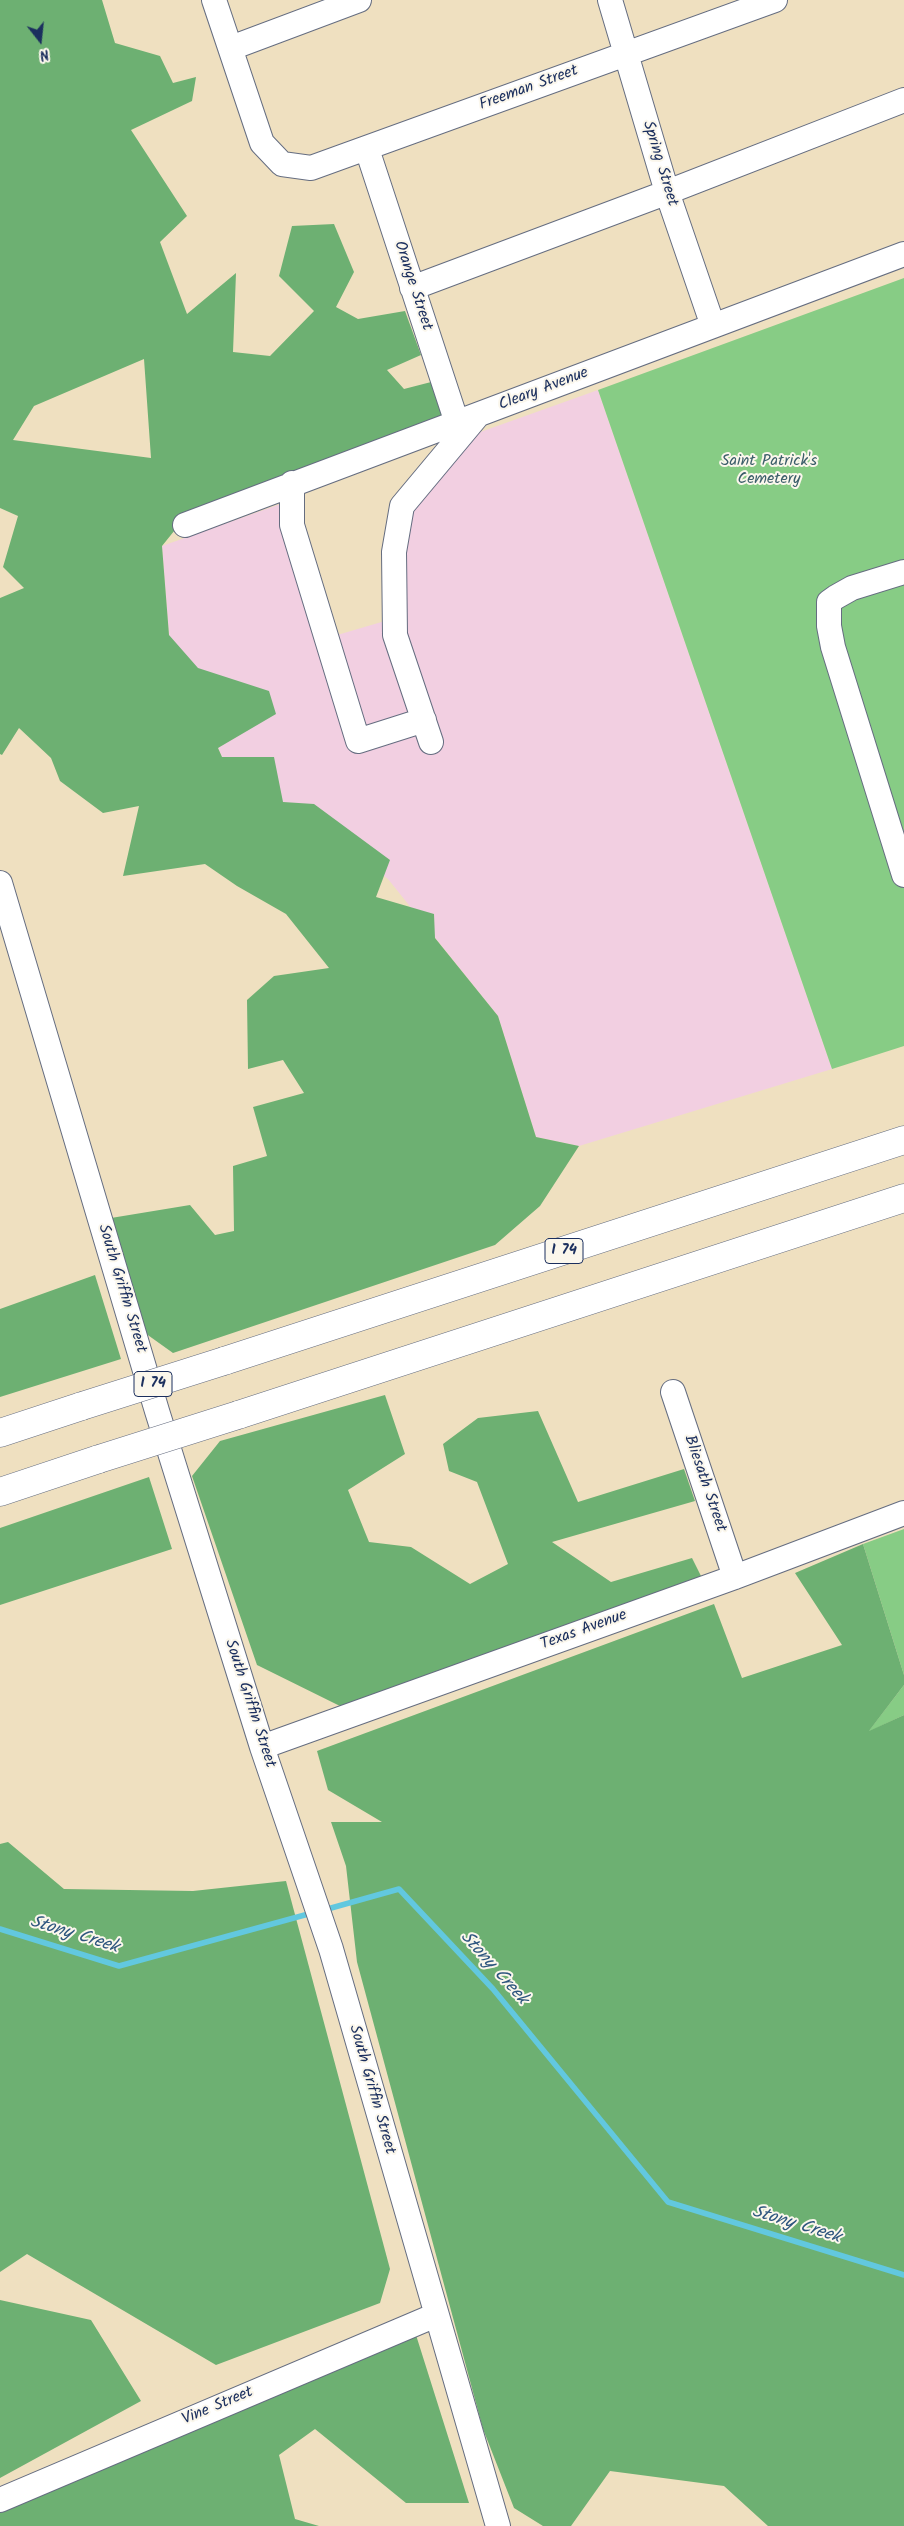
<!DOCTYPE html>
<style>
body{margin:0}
#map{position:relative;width:904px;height:2526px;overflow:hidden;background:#efe0c0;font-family:Kalam,sans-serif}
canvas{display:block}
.north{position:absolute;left:15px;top:15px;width:50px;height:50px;-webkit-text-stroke:4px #fbf7ec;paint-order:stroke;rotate:164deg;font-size:14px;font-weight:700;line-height:20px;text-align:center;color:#1b2f5e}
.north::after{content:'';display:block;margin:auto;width:18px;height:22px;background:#1b2f5e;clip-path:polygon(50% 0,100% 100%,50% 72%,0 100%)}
</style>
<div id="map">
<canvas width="904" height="2526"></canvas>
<div class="north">N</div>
</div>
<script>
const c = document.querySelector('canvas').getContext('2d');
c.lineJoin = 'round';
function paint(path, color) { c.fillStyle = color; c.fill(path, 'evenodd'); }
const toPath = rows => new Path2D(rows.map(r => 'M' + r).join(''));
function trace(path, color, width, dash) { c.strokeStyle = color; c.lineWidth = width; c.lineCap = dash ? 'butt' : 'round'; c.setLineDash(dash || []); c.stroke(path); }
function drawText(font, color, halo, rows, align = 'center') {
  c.font = font + ' Kalam,sans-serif'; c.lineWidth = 4; c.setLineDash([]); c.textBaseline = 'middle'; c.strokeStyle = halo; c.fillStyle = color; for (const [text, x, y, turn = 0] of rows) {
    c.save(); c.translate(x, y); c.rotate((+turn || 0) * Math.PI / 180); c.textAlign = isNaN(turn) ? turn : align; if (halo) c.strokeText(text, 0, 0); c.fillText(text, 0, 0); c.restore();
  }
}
paint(toPath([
 [598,390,832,1069,579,1146,536,1137,498,1016,388,879,222,757,169,635,162,546,292,500,327,638,385,621,402,506,458,440]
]), '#f2cfe1');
paint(toPath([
 [904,278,904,1046,832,1069,598,390],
 [904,1529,904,1675,863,1544],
 [904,1685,904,1715,868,1732]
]), '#87cc85');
paint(toPath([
 [0,0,102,0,115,43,160,56,173,83,196,77,192,101,131,130,187,216,160,242,187,314,236,273,233,352,270,356,314,311,279,276,292,226,334,224,354,272,336,307,358,319,405,311,421,355,387,370,404,389,435,381,446,417,191,510,162,546,169,635,198,668,269,691,276,714,218,748,222,757,274,757,283,802,314,804,390,860,376,897,434,914,435,938,498,1016,536,1137,579,1146,540,1206,495,1245,173,1353,145,1333,111,1218,190,1205,215,1235,234,1231,233,1166,267,1156,253,1107,304,1093,283,1060,248,1069,247,1000,274,976,329,968,286,914,237,886,205,864,123,876,139,806,103,813,60,781,51,758,19,728,2,755,0,754,0,598,24,588,3,567,18,516,0,508],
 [144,359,151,458,13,440,34,406],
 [95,1275,121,1359,0,1397,0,1309],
 [385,1395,405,1454,348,1490,369,1542,411,1547,470,1584,508,1564,477,1482,449,1471,443,1444,478,1418,538,1411,578,1502,684,1469,695,1501,552,1542,611,1582,692,1558,702,1578,344,1708,257,1665,192,1476,220,1441],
 [149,1477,172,1549,0,1605,0,1528],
 [863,1544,904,1675,904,1685,869,1731,904,1715,904,2526,768,2526,724,2486,610,2471,571,2526,543,2526,514,2508,483,2429,357,1962,346,1866,331,1822,382,1822,328,1790,317,1751,714,1604,742,1678,842,1645,795,1573],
 [8,1842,64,1889,193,1891,286,1881,390,2269,380,2303,216,2365,27,2254,0,2272,0,1844],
 [0,2300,91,2320,141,2401,0,2478],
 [416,2335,469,2503,406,2503,315,2429,279,2455,295,2519,319,2526,0,2526,0,2512]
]), '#6db072');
trace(toPath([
 [324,1910,399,1889,493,1989,668,2202,904,2275],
 [0,1929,119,1966,312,1913]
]), '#62c8df', 5.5);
const minor = toPath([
 [214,0,262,143,282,164,311,168,775,0],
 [610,0,667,192,713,326],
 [231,48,359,0],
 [367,149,457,423],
 [412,288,660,195,904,100],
 [292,483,292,525,358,741,424,720],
 [185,525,904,254],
 [904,572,852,588,836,597,829,602,829,626,833,647,904,875],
 [431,742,395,635,394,552,402,506,478,415],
 [0,883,157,1411,262,1747,331,1949,498,2526],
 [673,1392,735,1577],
 [262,1747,735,1577,904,1513],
 [0,2500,436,2315]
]);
const highway = toPath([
 [224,1361,904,1140],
 [238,1415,904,1198],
 [0,1433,82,1406],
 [0,1492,99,1459]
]);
trace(minor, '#656d80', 26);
trace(highway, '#656d80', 29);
trace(minor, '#fff', 24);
trace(highway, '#fff', 28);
const highwayBridge = toPath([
 [82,1406,224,1361],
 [99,1459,238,1415]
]);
trace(highwayBridge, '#656d80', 29, []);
trace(highwayBridge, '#fff', 28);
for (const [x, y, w] of [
 [564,1251,38],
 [153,1384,38]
]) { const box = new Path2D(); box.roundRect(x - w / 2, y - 12.5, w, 25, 4); c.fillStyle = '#fbf7ec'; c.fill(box); trace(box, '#1b2f5e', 1); }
drawText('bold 15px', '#1b2f5e', null, [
 ["I 74",564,1251],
 ["I 74",153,1384]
]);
drawText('16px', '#1b2f5e', '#fbf7ec', [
 ["Freeman Street",529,89,-20],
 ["Spring Street",659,164,73],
 ["Orange Street",412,286,72],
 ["Cleary Avenue",544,390,-21],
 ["South Griffin Street",121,1289,73],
 ["Bliesath Street",704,1484,71],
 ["Texas Avenue",584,1631,-20],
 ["South Griffin Street",249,1704,72],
 ["South Griffin Street",371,2090,74],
 ["Vine Street",218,2407,-23]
]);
drawText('16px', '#3b5e6a', '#fbf7ec', [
 ["Saint Patrick's",769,462],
 ["Cemetery",769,480]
]);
drawText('italic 18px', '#2d557e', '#fbf7ec', [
 ["Stony Creek",74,1936,17],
 ["Stony Creek",493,1969,48],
 ["Stony Creek",796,2226,17]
]);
</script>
